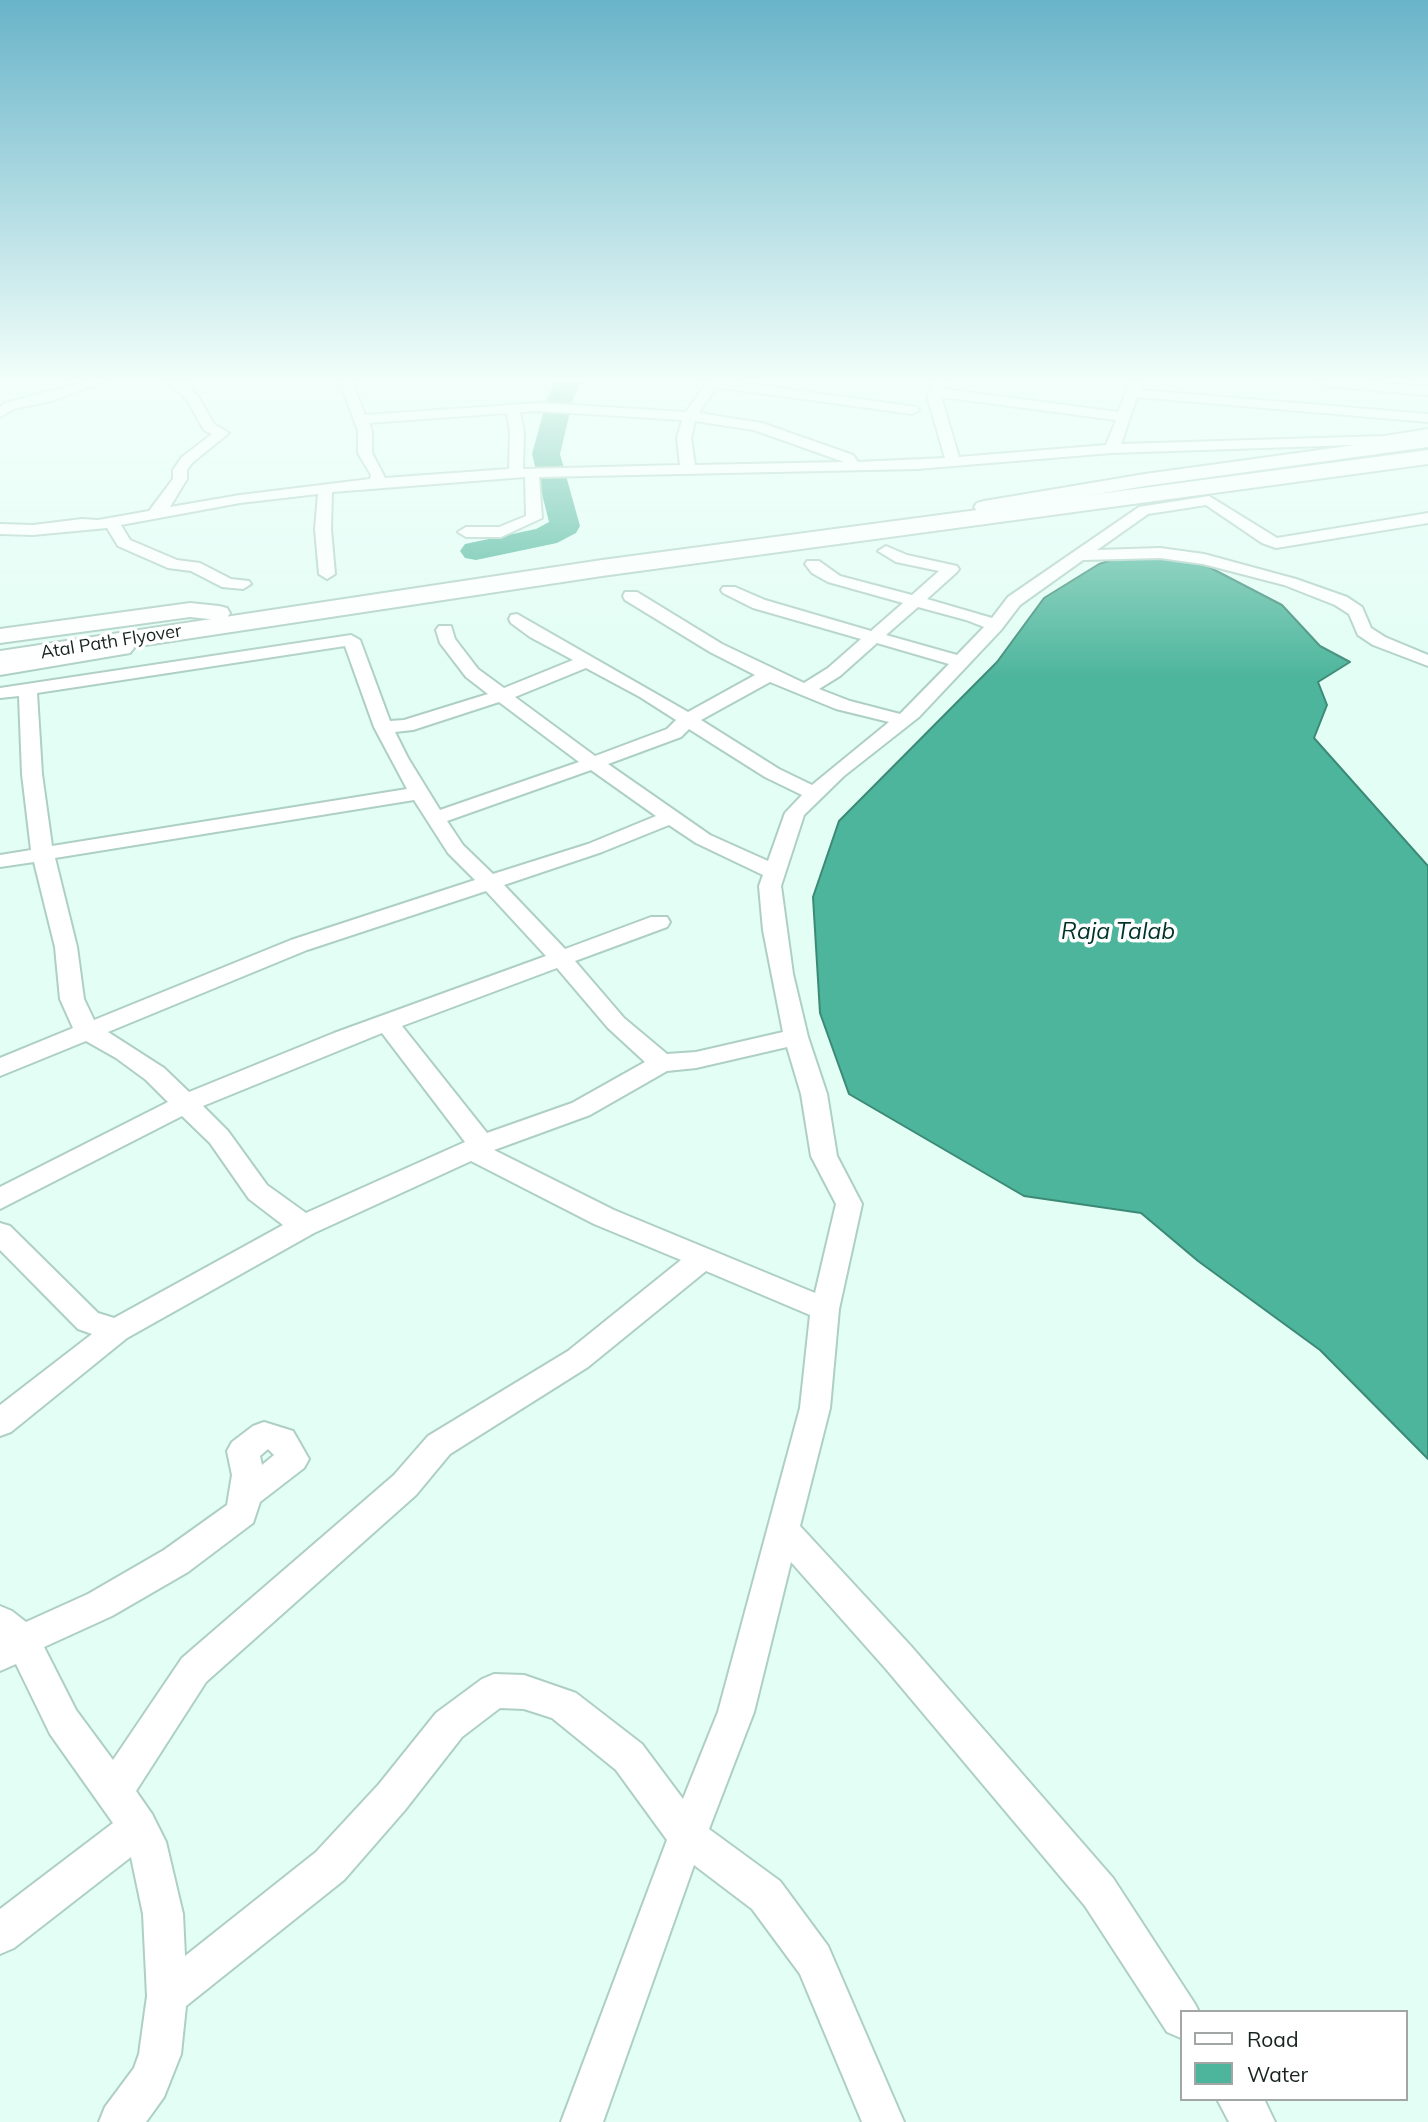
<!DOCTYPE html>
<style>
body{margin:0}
#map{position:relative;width:1428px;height:2122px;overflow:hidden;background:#e2fef5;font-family:Mulish,sans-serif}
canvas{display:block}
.legend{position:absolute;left:1180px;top:2010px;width:228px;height:91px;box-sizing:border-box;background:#fff;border:2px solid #a2a7a6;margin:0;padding:9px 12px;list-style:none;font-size:21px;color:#172420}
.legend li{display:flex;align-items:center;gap:14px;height:35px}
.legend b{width:35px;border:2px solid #a2a7a6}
</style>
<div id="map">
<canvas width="1428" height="2122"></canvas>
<ul class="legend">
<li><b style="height:9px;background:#fff"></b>Road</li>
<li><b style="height:19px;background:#4cb59b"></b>Water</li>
</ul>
</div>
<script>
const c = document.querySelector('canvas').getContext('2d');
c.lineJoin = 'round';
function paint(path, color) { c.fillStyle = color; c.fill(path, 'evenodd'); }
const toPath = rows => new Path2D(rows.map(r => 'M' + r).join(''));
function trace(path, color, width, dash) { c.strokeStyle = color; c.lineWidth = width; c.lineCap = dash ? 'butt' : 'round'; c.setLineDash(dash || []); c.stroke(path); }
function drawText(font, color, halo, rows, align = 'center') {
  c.font = font + ' Mulish,sans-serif'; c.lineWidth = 7; c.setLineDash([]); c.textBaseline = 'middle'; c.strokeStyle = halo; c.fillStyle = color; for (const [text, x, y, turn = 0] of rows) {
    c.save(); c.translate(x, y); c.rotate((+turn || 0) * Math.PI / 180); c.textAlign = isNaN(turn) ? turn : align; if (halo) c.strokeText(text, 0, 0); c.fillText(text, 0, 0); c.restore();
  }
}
const water = toPath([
 [1118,558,1166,558,1207,566,1282,605,1320,646,1350,662,1318,682,1327,705,1314,738,1428,866,1428,1459,1320,1350,1198,1261,1141,1213,1024,1196,849,1094,820,1013,813,897,839,821,997,662,1044,598,1099,564,1118,558]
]);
paint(water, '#4cb59b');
trace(water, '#3c8a76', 2);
paint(toPath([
 [555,382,581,382,573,399,560,454,580,526,576,533,557,543,476,560,465,558,460,551,465,544,536,529,549,522,532,454,547,399,555,382]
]), '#4cb59b');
const street = toPath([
 [84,382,103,382,51,401,14,409,0,417,0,407,5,403,84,382],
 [168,382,182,382,197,395,214,424,229,433,192,463,187,470,187,479,170,507,240,495,370,479,371,475,358,453,358,431,340,382,352,382,365,415,540,403,686,412,707,382,734,382,917,407,919,410,912,414,716,387,699,413,762,423,853,455,858,462,945,458,927,396,934,382,946,382,944,389,1118,412,1130,382,1142,382,1140,390,1428,414,1428,422,1137,397,1121,444,1384,436,1428,429,1428,437,1384,444,1112,453,917,469,539,477,542,518,501,537,466,537,458,532,466,527,499,527,526,516,525,477,332,492,331,529,335,574,327,579,319,574,315,529,318,494,240,503,121,525,130,540,177,560,200,563,231,579,249,581,251,584,243,589,222,587,191,571,168,568,118,546,107,528,33,535,0,534,0,524,33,525,82,519,98,520,149,511,173,479,173,470,182,457,212,434,204,430,187,400,168,382],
 [941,397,1116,420,1106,445,959,457,941,397],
 [540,411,682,420,677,438,680,465,523,469,524,432,520,412,540,411],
 [507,413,510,432,509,469,385,478,372,453,372,431,369,423,507,413],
 [695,421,754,430,844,462,695,465,691,438,695,421],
 [1319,382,1369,382,1428,387,1428,395,1325,386,1319,382],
 [1209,496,1277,538,1428,513,1428,523,1276,548,1262,543,1206,505,1148,514,1097,550,1160,548,1204,554,1296,579,1347,597,1362,607,1371,628,1385,637,1428,655,1428,666,1373,645,1358,635,1349,614,1335,605,1284,585,1203,564,1160,558,1083,560,1020,605,1001,630,919,717,844,776,804,815,781,886,793,974,808,1037,827,1094,837,1156,862,1204,839,1309,830,1408,800,1526,910,1645,1113,1878,1195,2004,1199,2012,1181,2012,1181,2038,1167,2032,1085,1906,886,1669,791,1562,754,1712,709,1829,780,1881,828,1946,904,2122,862,2122,800,1974,752,1909,694,1865,603,2122,561,2122,667,1840,616,1770,552,1718,524,1709,500,1708,462,1737,405,1810,344,1880,186,2006,181,2054,164,2097,146,2122,99,2122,105,2107,134,2068,139,2054,147,1996,143,1914,131,1857,14,1948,0,1954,0,1909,113,1823,50,1734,16,1664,0,1671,0,1606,12,1611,26,1622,88,1594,164,1550,227,1505,232,1475,227,1451,232,1442,253,1426,264,1422,293,1431,309,1459,304,1468,260,1502,253,1523,188,1572,112,1616,44,1647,76,1710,113,1760,182,1658,394,1475,428,1436,568,1351,681,1260,594,1224,471,1161,314,1233,127,1338,11,1432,0,1436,0,1405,92,1334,78,1329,0,1250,0,1223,10,1226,98,1313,114,1318,283,1225,249,1199,210,1143,182,1116,0,1209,0,1187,168,1102,146,1080,116,1058,86,1041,0,1076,0,1058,73,1028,60,999,55,947,34,862,0,867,0,855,31,850,22,774,19,696,0,698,0,688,351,635,360,640,390,721,404,720,488,694,466,677,440,643,436,630,439,626,451,626,455,639,478,669,504,688,573,660,530,637,511,623,509,619,511,615,517,614,688,712,755,675,710,652,625,600,623,596,625,592,637,592,722,644,804,683,828,668,861,639,753,608,723,593,721,590,723,587,735,587,765,600,871,631,903,603,828,582,812,573,805,564,807,561,819,561,840,576,912,595,939,571,896,562,878,551,886,546,907,555,957,566,959,569,957,572,927,599,992,618,1008,597,1139,507,1209,496],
 [918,607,966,620,984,627,957,655,886,635,918,607],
 [877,643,949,664,900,714,850,701,819,689,840,676,877,643],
 [345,646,374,727,407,789,52,846,42,774,37,693,345,646],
 [586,668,640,697,676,720,667,729,595,756,515,697,586,668],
 [770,682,836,709,889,722,812,785,779,769,701,720,770,682],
 [499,702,579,762,440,810,408,758,395,732,413,730,499,702],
 [689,729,765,777,802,795,785,813,768,861,710,835,608,764,681,737,689,729],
 [591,770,656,816,588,844,493,874,463,845,447,821,591,770],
 [414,800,448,853,475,880,291,940,94,1020,84,999,77,947,55,858,414,800],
 [669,825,696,843,763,875,759,886,763,930,783,1032,696,1052,667,1054,624,1018,575,961,667,927,670,922,667,917,651,917,565,949,504,885,602,852,669,825],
 [486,891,546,956,334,1033,189,1092,164,1068,108,1032,307,950,486,891],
 [557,968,608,1028,645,1062,572,1103,487,1133,402,1026,557,968],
 [382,1033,465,1142,306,1213,267,1185,228,1131,203,1106,382,1033],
 [787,1047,801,1094,811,1156,836,1204,815,1293,614,1210,494,1150,590,1115,667,1071,696,1068,787,1047],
 [706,1271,810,1315,800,1408,718,1712,683,1799,642,1744,576,1693,524,1675,494,1674,482,1679,436,1713,379,1784,316,1852,185,1956,183,1914,166,1842,152,1814,136,1791,206,1682,416,1495,450,1454,588,1367,706,1271],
 [268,1449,274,1455,262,1465,260,1456,268,1449],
 [1217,2099,1264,2099,1275,2122,1229,2122,1217,2099]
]);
const secondary = toPath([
 [1428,435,1428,447,1145,486,984,513,977,511,974,507,977,503,984,501,1145,474,1428,435],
 [190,603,219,606,227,608,230,613,227,618,219,620,190,617,0,643,0,629,190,603],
 [122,641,130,643,134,648,130,653,0,675,0,661,122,641]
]);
const highway = toPath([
 [1428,450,1428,464,602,576,0,667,0,651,602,560,1428,450]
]);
trace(street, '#aecfc5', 4);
trace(secondary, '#aecfc5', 4);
trace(highway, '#aecfc5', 4);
paint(street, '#fff');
paint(secondary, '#fff');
paint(highway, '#fff');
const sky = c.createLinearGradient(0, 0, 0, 679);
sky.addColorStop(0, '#69b4c9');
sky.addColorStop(0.56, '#f2fffa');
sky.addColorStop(1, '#f2fffa00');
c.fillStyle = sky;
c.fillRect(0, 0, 1428, 679);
drawText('18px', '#172420', '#fff', [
 ["Atal Path Flyover",111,642,-9]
]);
drawText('italic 23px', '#013429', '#fff', [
 ["Raja Talab",1118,932]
]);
</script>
